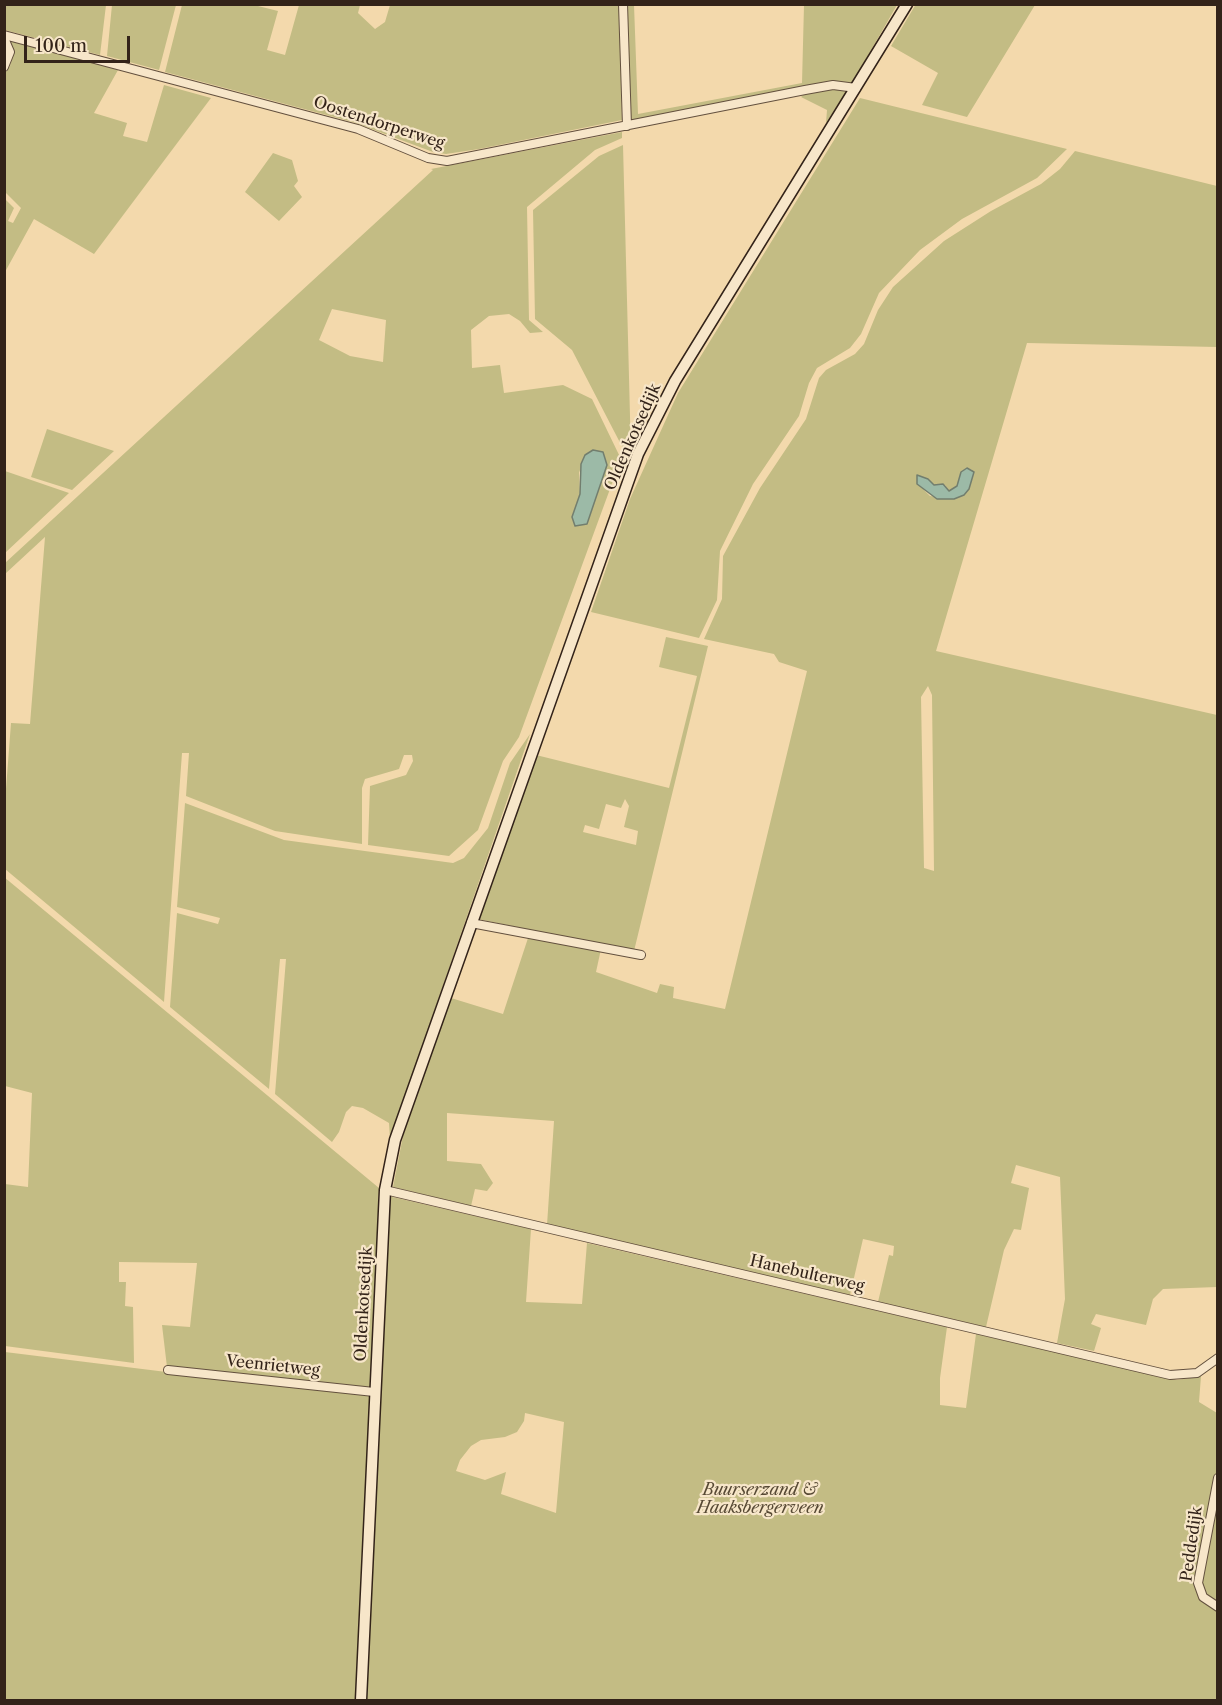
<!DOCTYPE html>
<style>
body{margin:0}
#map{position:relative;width:1222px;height:1705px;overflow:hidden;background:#f3d9ac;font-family:"Libre Caslon Text",serif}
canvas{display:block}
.frame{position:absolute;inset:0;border:6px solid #332319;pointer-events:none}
.scale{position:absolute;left:24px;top:36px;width:106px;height:27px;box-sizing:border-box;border:3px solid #332319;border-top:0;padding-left:8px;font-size:18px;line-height:21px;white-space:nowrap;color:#332319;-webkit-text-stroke:4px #f7e6c9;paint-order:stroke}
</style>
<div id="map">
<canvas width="1222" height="1705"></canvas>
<div class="frame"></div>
<div class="scale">100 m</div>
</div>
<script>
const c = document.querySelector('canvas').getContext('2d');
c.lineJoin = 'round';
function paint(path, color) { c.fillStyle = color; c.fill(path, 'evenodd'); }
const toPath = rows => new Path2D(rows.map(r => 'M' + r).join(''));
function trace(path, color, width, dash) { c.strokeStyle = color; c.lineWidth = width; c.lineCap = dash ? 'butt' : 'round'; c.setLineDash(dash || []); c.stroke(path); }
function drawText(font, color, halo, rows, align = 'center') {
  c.font = font + ' "Libre Caslon Text",serif'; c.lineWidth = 4.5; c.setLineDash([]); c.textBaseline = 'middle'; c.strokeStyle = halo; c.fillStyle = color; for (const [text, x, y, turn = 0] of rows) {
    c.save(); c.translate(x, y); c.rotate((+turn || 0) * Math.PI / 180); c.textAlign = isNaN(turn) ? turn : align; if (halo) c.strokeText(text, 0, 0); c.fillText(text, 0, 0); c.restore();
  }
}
paint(toPath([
 [916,4,1035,5,967,117,922,105,938,73,891,46],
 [4,5,106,5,100,55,5,30],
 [112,5,176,5,159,70,107,56],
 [182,5,254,5,278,11,267,50,285,55,299,5,360,5,358,13,375,29,385,22,390,5,619,5,622,120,479,149,446,154,433,152,353,122,165,72],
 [626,5,634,5,638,114,802,83,804,5,897,5,851,85,630,122],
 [9,39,118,70,94,113,127,123,123,136,147,142,164,85,211,98,94,254,34,219,5,272,5,199,14,208,8,221,13,223,21,208,5,192,5,71,10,66,13,54],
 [829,88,848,89,826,123,827,110,801,97,806,92],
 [860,98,1067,149,1037,178,962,219,920,250,879,293,861,334,850,348,817,368,809,383,799,416,753,484,720,551,717,600,699,638,591,612,630,499,678,393],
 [622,132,622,138,595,150,527,207,529,320,543,332,530,333,520,321,509,314,489,316,471,330,472,368,500,365,504,393,563,385,592,399,621,459,519,737,503,761,478,830,449,856,368,845,370,786,406,775,413,761,412,755,404,755,399,769,365,779,362,788,362,844,275,831,186,796,189,753,182,753,164,1002,5,869,5,802,11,723,30,724,45,537,5,574,5,563,433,170,431,169],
 [332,309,386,320,383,362,350,356,319,340],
 [585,455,596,497,587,523,575,526,572,517,580,494,579,473],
 [623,145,631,455,629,460,572,350,535,319,533,210,599,156],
 [1075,151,1217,186,1217,347,1027,343,936,651,1217,715,1217,1287,1163,1289,1153,1299,1146,1325,1096,1314,1091,1324,1101,1328,1094,1351,1057,1343,1065,1299,1060,1177,1016,1165,1011,1183,1029,1188,1021,1230,1014,1229,1004,1250,986,1327,878,1302,889,1255,893,1256,894,1246,863,1239,850,1295,547,1225,554,1121,447,1113,447,1161,481,1164,493,1183,487,1191,475,1189,471,1206,393,1187,403,1136,451,998,503,1014,529,935,601,949,596,972,657,993,660,984,674,987,673,998,725,1009,807,671,779,662,774,654,704,639,722,599,723,556,760,488,806,419,819,378,826,370,855,354,864,344,878,310,893,287,944,241,991,211,1041,184,1060,169],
 [967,468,972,470,954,499,930,496,924,490,918,476,928,479,934,485,945,485,949,492,957,486,961,472],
 [928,686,932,695,934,871,924,868,921,697],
 [273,153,292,160,298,181,294,186,302,197,279,221,245,192],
 [47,429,114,451,72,490,31,477],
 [5,471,69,493,5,553,4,471],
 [666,637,708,646,634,951,478,919,536,755,669,788,697,676,659,667],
 [625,799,629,806,624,827,638,831,636,845,583,832,585,825,599,829,606,804,621,808],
 [530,734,390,1139,389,1123,363,1108,352,1106,346,1112,339,1132,332,1142,275,1094,286,959,280,959,269,1089,170,1007,177,913,218,924,220,918,177,907,185,803,284,840,453,863,464,858,488,828,510,763],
 [4,877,379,1188,371,1389,167,1367,162,1325,190,1327,197,1263,119,1262,119,1282,126,1282,125,1306,133,1307,134,1363,5,1346,5,1184,28,1187,32,1093,5,1086],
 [388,1196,531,1229,526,1302,582,1304,587,1243,947,1327,940,1378,940,1405,966,1408,976,1334,1177,1380,1201,1376,1199,1402,1217,1413,1217,1700,5,1700,5,1352,223,1379,380,1394],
 [525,1413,564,1422,556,1513,501,1494,506,1472,485,1480,456,1471,460,1460,471,1446,481,1440,505,1437,517,1432,524,1421]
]), '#c3bc84');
const water = toPath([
 [593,450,603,452,607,465,587,524,575,526,572,517,580,494,581,464,585,455,593,450],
 [967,468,974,472,969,489,964,495,954,499,937,499,917,484,917,475,928,479,934,485,943,484,949,491,957,486,961,472,967,468]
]);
paint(water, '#9cbaa7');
trace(water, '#727e6e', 1.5);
const street = toPath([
 [623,4,627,126],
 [4,35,358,129,428,158,447,161,805,90,833,85,856,88],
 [4,38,10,52,4,67],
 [471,923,641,955],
 [385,1190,1170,1375,1197,1373,1218,1358],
 [168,1370,374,1392],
 [1218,1478,1198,1583,1203,1597,1218,1607]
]);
const secondary = toPath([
 [361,1700,385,1190,395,1140,638,454,675,381,907,4]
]);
trace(street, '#63503e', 10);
trace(secondary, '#332319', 13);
trace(street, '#f7e6c9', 8);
trace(secondary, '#f7e6c9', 10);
drawText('16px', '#332319', '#f7e6c9', [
 ["Oostendorperweg",379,123,18],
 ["Oldenkotsedijk",633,437,-66],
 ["Hanebulterweg",807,1274,13],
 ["Oldenkotsedijk",364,1304,-87],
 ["Veenrietweg",273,1366,6],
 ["Peddedijk",1192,1544,-82]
]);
drawText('italic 16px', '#574934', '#f7e6c9', [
 ["Buurserzand &",760,1490],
 ["Haaksbergerveen",760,1508]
]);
</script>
